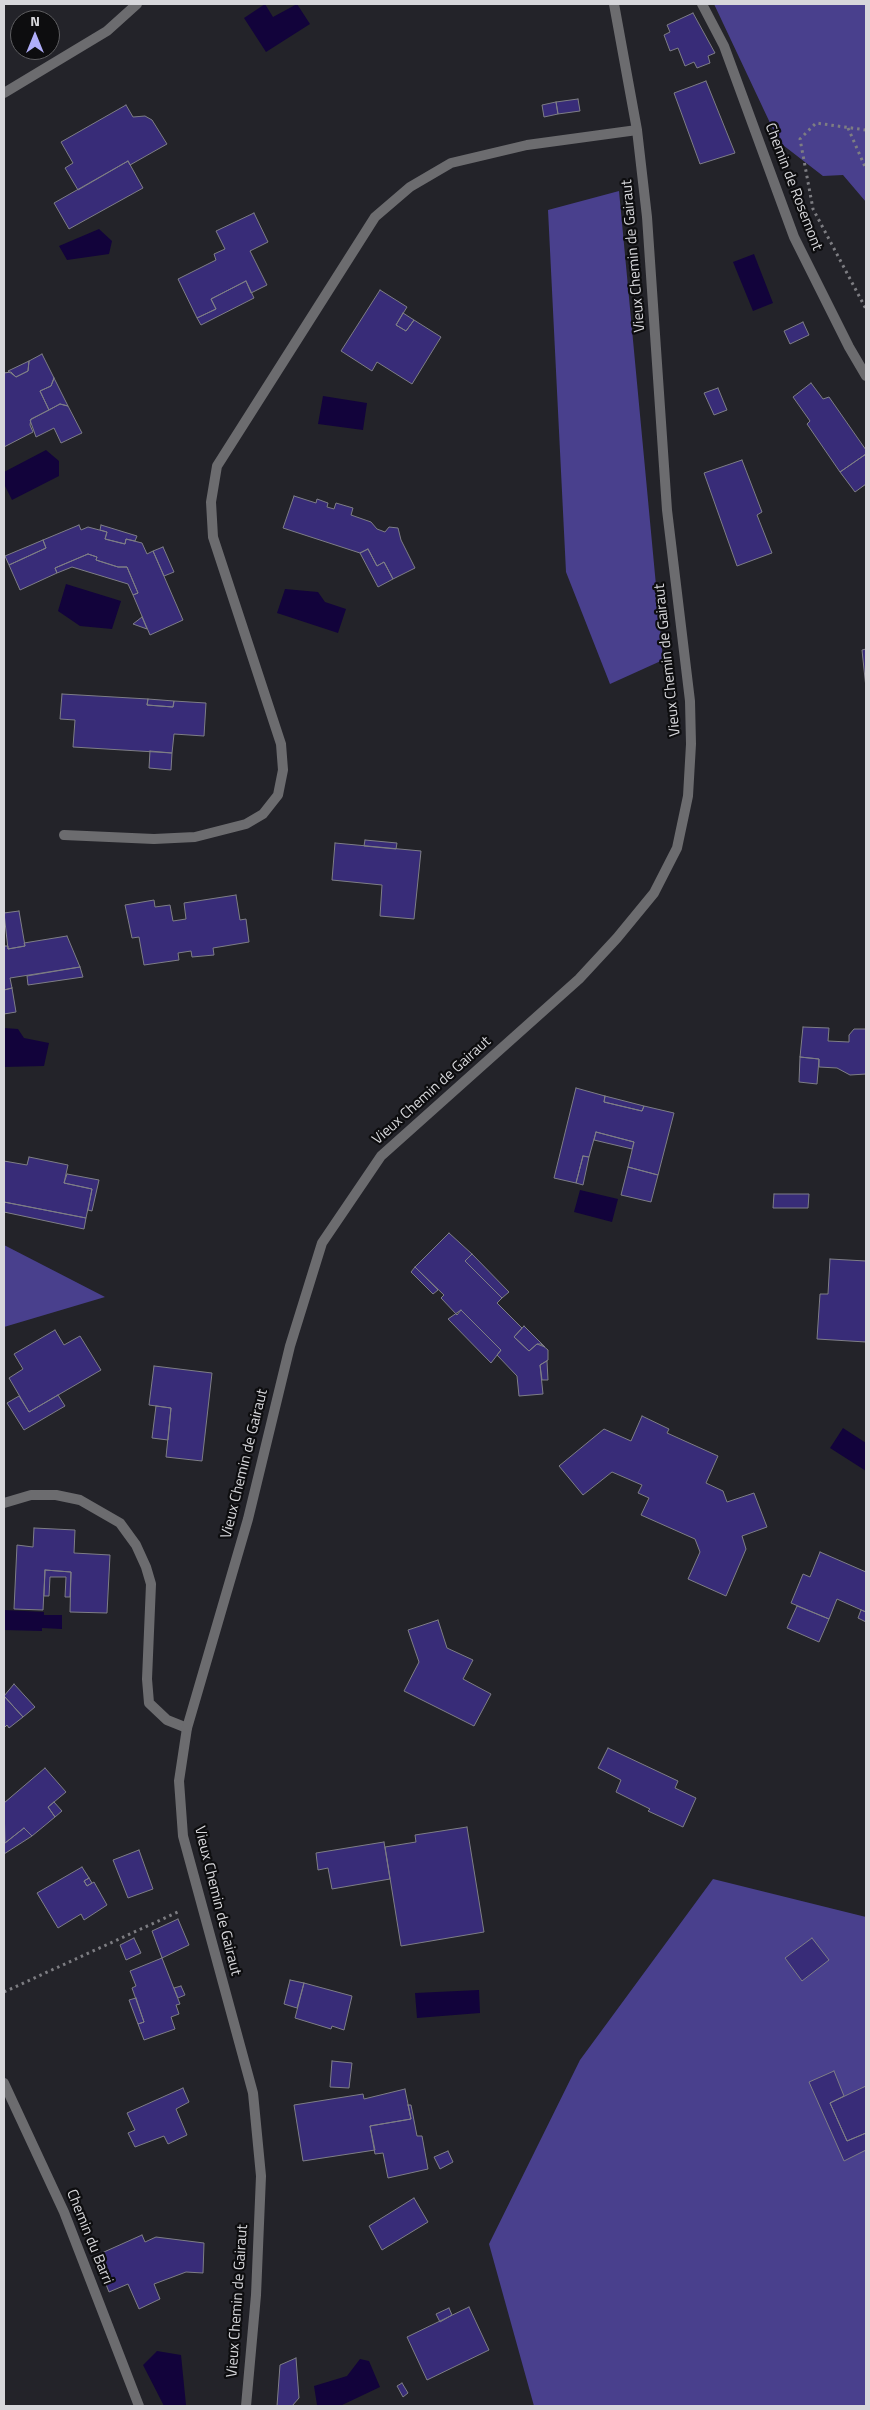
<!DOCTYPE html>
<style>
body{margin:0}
#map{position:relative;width:870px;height:2410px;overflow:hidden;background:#232329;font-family:"Titillium Web",sans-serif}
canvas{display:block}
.frame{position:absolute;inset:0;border:5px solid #d7d7db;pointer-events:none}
.north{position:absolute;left:10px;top:10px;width:50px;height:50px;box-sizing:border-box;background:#0d0d0f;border:1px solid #5e5e61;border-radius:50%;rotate:0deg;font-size:14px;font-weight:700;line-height:20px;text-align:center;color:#d7d7db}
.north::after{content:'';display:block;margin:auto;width:18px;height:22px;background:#b0aefa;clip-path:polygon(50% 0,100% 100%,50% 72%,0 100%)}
</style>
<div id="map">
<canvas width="870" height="2410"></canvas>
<div class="frame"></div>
<div class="north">N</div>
</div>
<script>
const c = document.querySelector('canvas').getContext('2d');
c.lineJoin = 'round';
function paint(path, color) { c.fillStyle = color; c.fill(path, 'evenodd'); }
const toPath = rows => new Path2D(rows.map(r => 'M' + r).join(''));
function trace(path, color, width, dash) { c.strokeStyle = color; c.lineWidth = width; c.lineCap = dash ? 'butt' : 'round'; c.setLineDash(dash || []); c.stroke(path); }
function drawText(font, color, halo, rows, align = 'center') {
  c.font = font + ' "Titillium Web",sans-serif'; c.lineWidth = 4.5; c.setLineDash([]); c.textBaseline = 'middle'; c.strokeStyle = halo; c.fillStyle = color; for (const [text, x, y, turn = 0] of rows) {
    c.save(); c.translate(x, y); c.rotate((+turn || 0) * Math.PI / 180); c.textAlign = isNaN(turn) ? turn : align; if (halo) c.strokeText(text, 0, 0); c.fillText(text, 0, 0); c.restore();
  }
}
paint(toPath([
 [714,4,866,4,866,202,843,175,823,176,779,142],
 [619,191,663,660,610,684,566,572,548,210],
 [4,1245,105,1297,4,1327],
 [713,1879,866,1917,866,2406,534,2406,489,2244,580,2060]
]), '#49408d');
paint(toPath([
 [265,4,273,17,297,4,310,24,266,52,244,18],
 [99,229,112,241,109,254,67,260,59,246],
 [754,254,773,303,753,311,733,262],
 [323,396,367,403,363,430,318,424],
 [46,450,59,461,59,476,12,500,4,484,4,472],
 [66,584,121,601,112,629,80,626,58,611],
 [285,589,318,592,325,602,346,609,338,633,277,613],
 [4,1028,18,1029,24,1038,49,1043,44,1066,4,1067],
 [580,1190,618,1199,612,1222,574,1212],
 [843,1428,866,1443,866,1471,830,1448],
 [4,1610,44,1612,44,1615,62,1615,62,1629,42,1628,42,1631,4,1630],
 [479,1990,480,2013,417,2018,415,1993],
 [157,2351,181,2355,186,2405,164,2406,143,2365],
 [360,2359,369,2361,380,2387,340,2406,317,2405,314,2386,347,2376]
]), '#12033b');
const building = toPath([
 [693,13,715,53,708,56,710,63,697,68,694,62,685,66,678,48,670,51,664,35,670,32,667,25,693,13],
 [706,81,735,153,700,164,674,93,706,81],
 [578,99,580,111,558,114,556,102,578,99],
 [556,102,558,114,544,117,542,105,556,102],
 [126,105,133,117,145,116,152,120,167,144,130,165,128,161,78,190,65,168,73,163,61,142,126,105],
 [128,161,143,188,69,229,54,203,128,161],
 [254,213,268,242,250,251,267,285,251,293,246,281,211,299,216,309,197,318,178,279,216,260,214,254,225,249,216,231,254,213],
 [246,281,254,298,201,325,197,318,216,309,211,299,246,281],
 [380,290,407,307,396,325,406,331,414,320,441,337,412,384,377,362,372,371,341,351,380,290],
 [403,313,414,320,406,331,396,325,403,313],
 [803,322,809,335,790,344,784,331,803,322],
 [42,354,54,378,51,386,40,391,49,410,31,419,30,425,33,432,4,447,4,373,11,372,16,377,28,371,29,361,42,354],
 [29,361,28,371,16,377,8,371,29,361],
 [54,378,68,406,60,404,49,410,40,391,51,386,54,378],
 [811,383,823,399,829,397,866,450,866,454,840,472,807,424,810,421,793,397,811,383],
 [718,388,727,410,714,415,704,393,718,388],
 [60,404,68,406,82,433,61,443,54,428,36,437,30,420,60,404],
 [866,454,866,484,855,492,840,472,866,454],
 [742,460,762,512,757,515,772,553,737,566,704,473,742,460],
 [294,496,316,503,317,499,328,503,327,507,334,509,336,503,353,508,351,515,371,522,377,529,385,532,389,527,398,528,401,540,415,568,393,579,384,562,377,566,368,549,360,553,283,528,294,496],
 [79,525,81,530,88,527,107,532,105,539,125,544,126,539,142,543,147,554,153,551,183,620,150,635,133,595,138,593,127,567,118,567,96,560,97,557,88,554,55,568,57,573,20,590,9,565,46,548,43,540,79,525],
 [101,525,137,536,135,541,126,539,125,544,105,539,107,532,100,530,101,525],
 [43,540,46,548,9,565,5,556,43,540],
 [163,547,174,572,164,576,153,551,163,547],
 [368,549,377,566,384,562,393,579,378,587,360,553,368,549],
 [88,554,97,557,96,560,118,567,127,567,138,593,133,595,128,584,72,567,57,573,55,568,88,554],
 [142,617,147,629,133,624,142,617],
 [866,649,866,688,862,650,866,649],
 [62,694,148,699,147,705,173,707,174,701,206,703,204,736,174,734,172,753,73,747,75,720,60,719,62,694],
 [148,699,174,701,173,707,147,705,148,699],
 [150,751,172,753,171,770,149,768,150,751],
 [365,840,397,843,396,849,364,846,365,840],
 [335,843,421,851,414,919,380,916,382,885,332,880,335,843],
 [236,895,240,920,246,919,249,942,213,948,214,955,192,957,191,951,178,953,179,960,144,965,139,937,132,938,125,905,154,900,155,907,170,905,173,921,186,919,184,903,236,895],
 [19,911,25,946,8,949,4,913,19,911],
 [67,936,80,967,10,978,12,988,4,990,4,946,8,946,8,949,25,946,24,943,67,936],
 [80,967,83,977,28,985,27,976,80,967],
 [12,988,16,1012,4,1014,4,990,12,988],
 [803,1027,829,1028,828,1041,849,1042,849,1035,854,1029,866,1029,866,1074,850,1075,837,1068,819,1067,819,1059,800,1057,803,1027],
 [800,1057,819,1059,817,1084,799,1082,800,1057],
 [576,1088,605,1096,604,1102,642,1111,644,1106,674,1113,658,1175,628,1167,634,1142,596,1132,589,1157,583,1156,576,1183,554,1178,576,1088],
 [605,1096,644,1106,642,1111,604,1102,605,1096],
 [596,1132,634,1142,632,1149,594,1140,596,1132],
 [583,1156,589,1157,583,1185,576,1183,583,1156],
 [29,1157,68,1165,64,1183,92,1189,86,1218,4,1202,4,1161,27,1165,29,1157],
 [628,1167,658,1175,651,1202,621,1195,628,1167],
 [67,1174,99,1180,92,1211,88,1210,92,1189,64,1183,67,1174],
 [774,1194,809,1194,808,1208,773,1208,774,1194],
 [4,1202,86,1218,84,1229,4,1212,4,1202],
 [449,1233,472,1254,465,1261,502,1298,497,1303,522,1328,514,1337,529,1351,537,1344,541,1344,548,1350,548,1360,540,1365,543,1394,519,1396,517,1376,497,1355,501,1350,461,1310,457,1315,441,1298,444,1295,415,1267,449,1233],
 [472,1254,509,1292,502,1298,465,1261,472,1254],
 [830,1259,866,1261,866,1342,817,1339,820,1294,828,1294,830,1259],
 [415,1267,438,1290,433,1294,411,1272,415,1267],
 [461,1310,501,1350,491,1363,448,1319,461,1310],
 [524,1326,545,1347,537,1344,529,1351,514,1337,524,1326],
 [55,1330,64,1345,80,1336,101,1370,29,1412,9,1378,23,1369,14,1354,55,1330],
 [547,1361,548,1380,542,1380,540,1365,547,1361],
 [154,1366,212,1373,202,1461,166,1457,171,1408,149,1405,154,1366],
 [58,1395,65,1406,24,1430,7,1403,19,1396,29,1412,58,1395],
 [156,1406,171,1408,168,1440,152,1438,156,1406],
 [642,1416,669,1429,667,1433,718,1456,706,1483,723,1491,727,1502,754,1493,767,1527,742,1536,746,1549,726,1596,688,1579,700,1552,695,1539,641,1515,649,1498,638,1493,642,1485,612,1472,583,1495,559,1466,604,1429,631,1441,642,1416],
 [34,1528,75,1530,74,1553,110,1555,107,1613,70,1612,71,1572,45,1570,43,1610,14,1609,17,1545,33,1547,34,1528],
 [820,1552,866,1572,866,1612,837,1599,829,1619,791,1603,803,1574,810,1577,820,1552],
 [45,1570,71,1572,70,1597,65,1597,66,1577,50,1577,49,1596,44,1596,45,1570],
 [797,1606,829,1619,819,1642,787,1628,797,1606],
 [861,1610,866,1612,866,1622,858,1618,861,1610],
 [438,1620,447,1648,473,1660,463,1679,491,1694,474,1726,404,1691,419,1662,408,1630,438,1620],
 [14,1684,35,1707,23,1717,4,1696,14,1684],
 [4,1696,23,1717,9,1728,7,1725,4,1728,4,1696],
 [608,1748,678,1781,675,1788,696,1798,683,1827,648,1811,650,1809,616,1792,621,1780,598,1768,608,1748],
 [45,1768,66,1792,48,1807,55,1817,32,1836,24,1828,5,1843,4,1803,45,1768],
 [54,1802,62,1811,55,1817,48,1807,54,1802],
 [467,1827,484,1932,401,1946,385,1847,416,1842,415,1835,467,1827],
 [24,1828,32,1836,4,1854,4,1841,5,1843,24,1828],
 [384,1842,390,1879,332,1889,328,1868,318,1870,316,1853,384,1842],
 [139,1850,153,1889,128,1898,113,1860,139,1850],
 [82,1867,89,1878,84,1881,87,1886,94,1882,107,1905,84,1920,81,1914,58,1928,37,1893,82,1867],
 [89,1878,92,1883,87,1886,84,1881,89,1878],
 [178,1919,189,1945,162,1958,152,1931,178,1919],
 [134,1938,141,1953,126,1960,120,1945,134,1938],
 [812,1938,829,1960,802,1981,785,1958,812,1938],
 [162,1958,180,2004,176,2005,179,2014,171,2017,175,2029,144,2040,138,2024,144,2022,132,1988,136,1986,130,1971,162,1958],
 [290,1980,304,1983,297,2008,284,2004,290,1980],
 [304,1983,352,1996,344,2030,332,2026,331,2029,295,2018,304,1983],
 [181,1986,185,1995,178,1998,174,1988,181,1986],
 [136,1998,144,2022,138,2024,129,2000,136,1998],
 [332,2061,352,2063,349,2088,330,2087,332,2061],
 [834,2071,844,2096,830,2103,847,2141,866,2133,866,2150,844,2161,809,2082,834,2071],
 [866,2086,866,2133,847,2141,830,2103,866,2086],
 [183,2088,189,2102,176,2109,187,2135,168,2144,164,2136,135,2147,128,2133,135,2130,127,2113,183,2088],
 [405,2089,411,2119,370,2126,375,2150,303,2161,294,2105,363,2094,364,2099,405,2089],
 [408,2105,411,2105,417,2136,422,2136,428,2169,388,2178,383,2153,375,2154,370,2126,411,2119,408,2105],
 [448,2151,453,2162,440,2169,434,2157,448,2151],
 [414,2198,428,2222,382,2250,369,2226,414,2198],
 [142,2235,145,2242,156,2237,204,2243,203,2273,186,2272,154,2284,160,2299,139,2309,128,2284,109,2292,95,2256,142,2235],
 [469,2307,489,2350,427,2380,407,2337,469,2307],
 [449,2308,452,2315,440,2322,436,2314,449,2308],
 [296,2358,299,2398,292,2406,277,2406,280,2365,296,2358],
 [402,2383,408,2393,403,2397,397,2386,402,2383]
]);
paint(building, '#382c78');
trace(building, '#7e7e86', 1);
trace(toPath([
 [848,128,866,169],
 [866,130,816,123,800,139,813,209,866,309],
 [4,1992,180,1911]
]), '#7d7d82', 3, [2.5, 4]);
trace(toPath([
 [4,1503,31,1495,56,1495,80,1500,120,1523,136,1545,146,1567,151,1584,147,1679,149,1703,167,1720,187,1728]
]), '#6c6c6f', 10);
trace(toPath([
 [702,4,724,46,794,237,849,347,866,376],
 [64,835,154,839,195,837,246,824,263,814,278,795,283,770,281,744,213,537,211,502,217,466,375,217,410,187,451,163,527,145,637,130],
 [4,2083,64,2212,139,2406],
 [246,2406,256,2295,261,2176,253,2093,183,1836,179,1781,187,1728,248,1519,290,1346,322,1243,381,1156,579,979,617,938,654,893,677,848,688,796,691,744,690,701,667,510,647,217,637,130,614,4]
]), '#6c6c6f', 10);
trace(toPath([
 [4,93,107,31,137,4]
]), '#6c6c6f', 10);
drawText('15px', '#d7d7db', '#0d0d0f', [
 ["Chemin de Rosemont",793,187,69],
 ["Vieux Chemin de Gairaut",634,256,-95],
 ["Vieux Chemin de Gairaut",668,660,-96],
 ["Vieux Chemin de Gairaut",432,1091,-42],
 ["Vieux Chemin de Gairaut",245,1464,-76],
 ["Vieux Chemin de Gairaut",217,1901,76],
 ["Chemin du Barri",89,2237,68],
 ["Vieux Chemin de Gairaut",238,2301,-86]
]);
</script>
